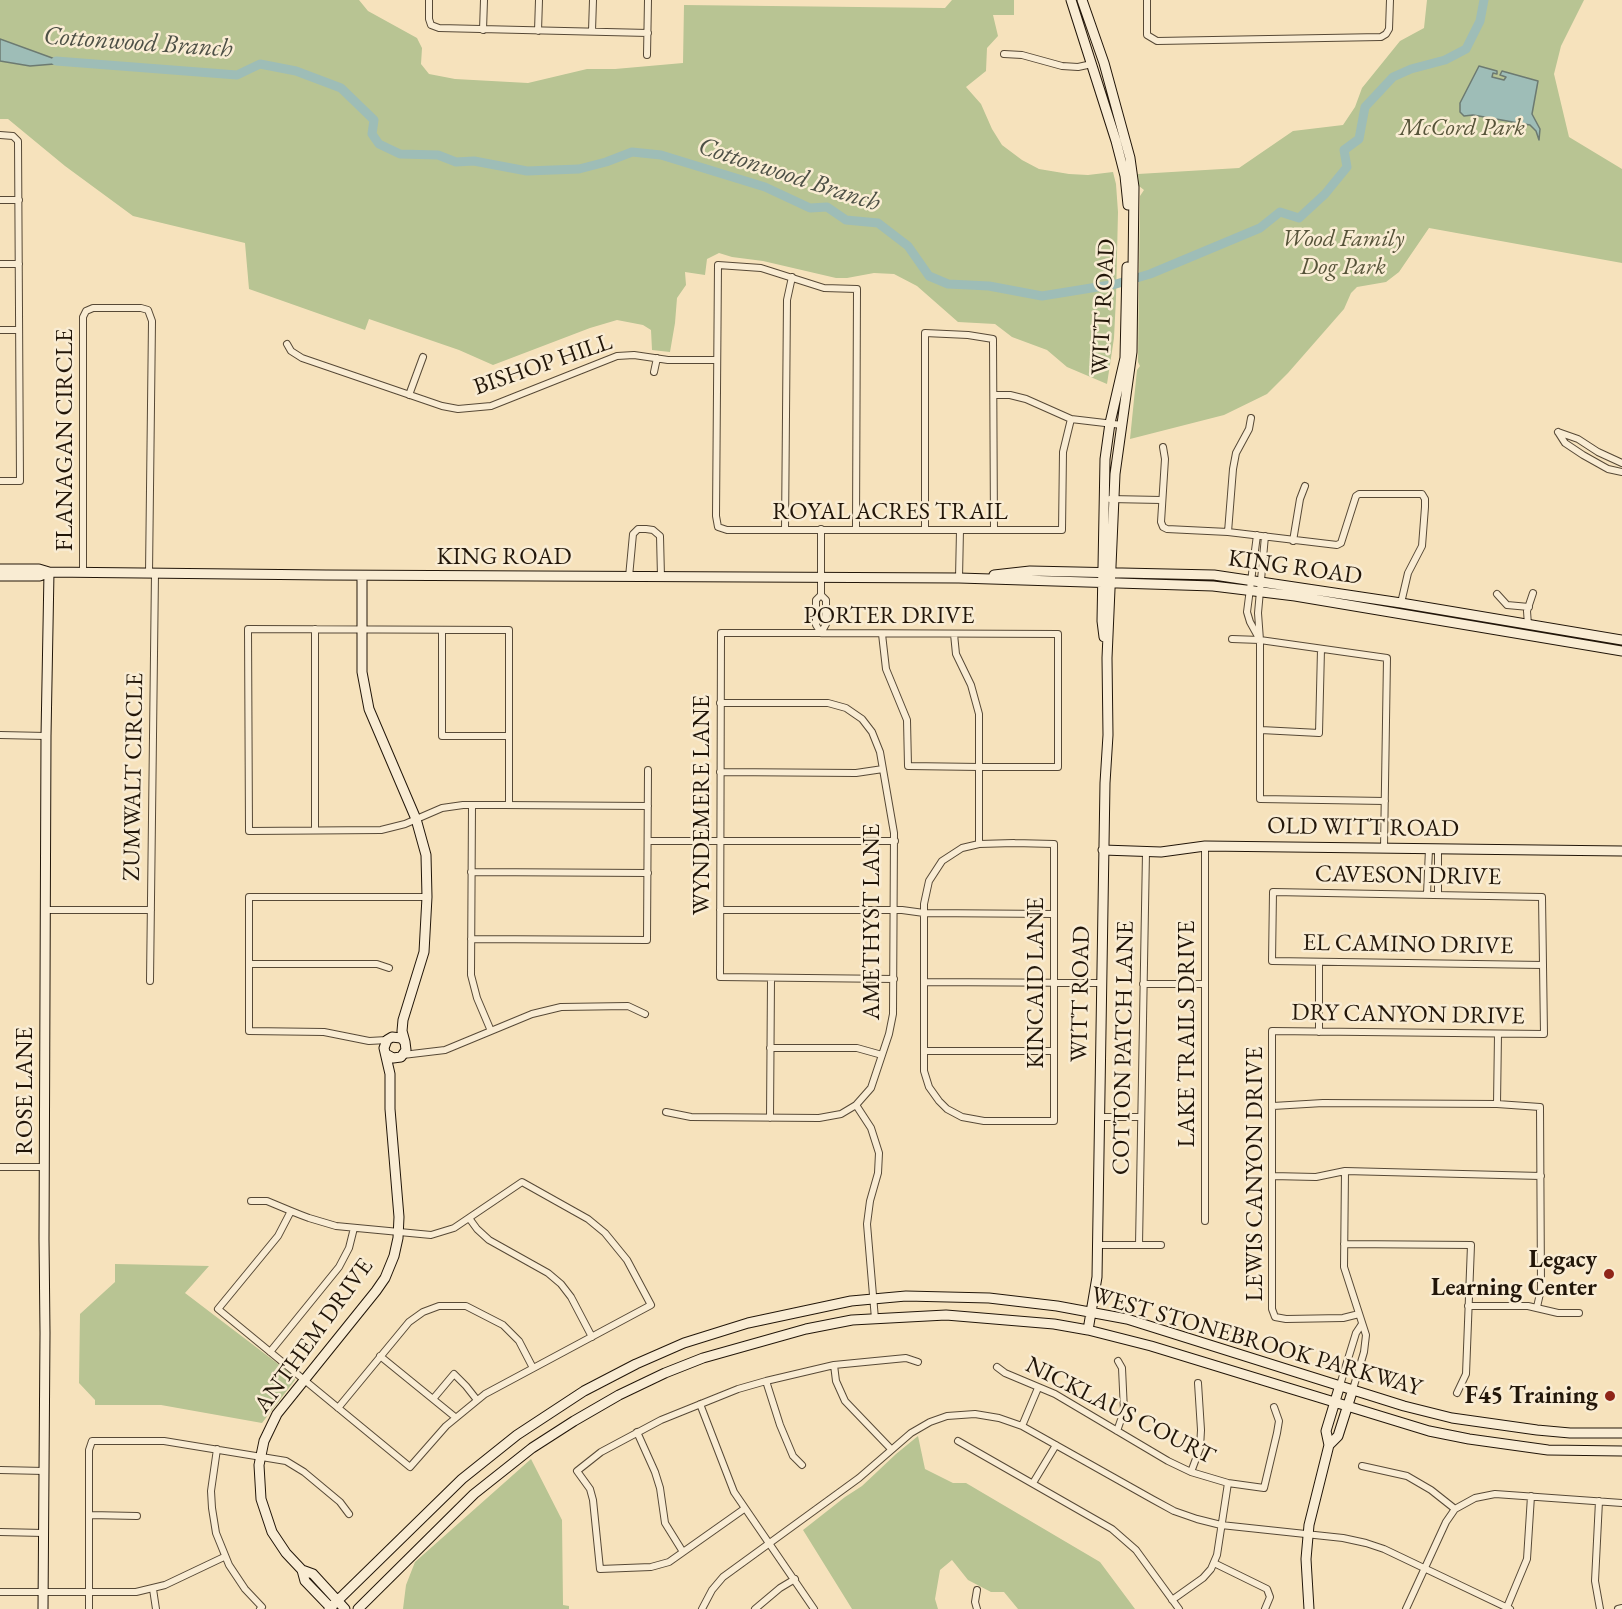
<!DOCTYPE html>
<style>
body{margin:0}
canvas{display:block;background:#f6e2bc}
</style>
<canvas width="1622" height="1609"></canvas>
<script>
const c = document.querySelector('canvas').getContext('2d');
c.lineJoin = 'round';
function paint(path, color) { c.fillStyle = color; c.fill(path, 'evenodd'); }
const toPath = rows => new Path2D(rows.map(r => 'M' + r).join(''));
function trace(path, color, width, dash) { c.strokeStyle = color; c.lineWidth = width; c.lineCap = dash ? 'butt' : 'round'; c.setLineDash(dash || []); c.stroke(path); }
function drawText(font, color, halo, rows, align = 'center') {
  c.font = font + ' "EB Garamond",serif'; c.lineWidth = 5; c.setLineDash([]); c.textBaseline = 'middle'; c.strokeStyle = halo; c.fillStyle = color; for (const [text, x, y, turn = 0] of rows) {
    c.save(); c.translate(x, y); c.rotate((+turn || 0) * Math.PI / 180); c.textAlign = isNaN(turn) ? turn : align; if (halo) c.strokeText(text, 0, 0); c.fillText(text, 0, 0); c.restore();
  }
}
paint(toPath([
 [0,0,359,0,368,11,417,38,422,48,421,64,429,74,455,79,528,83,587,69,615,69,683,63,684,5,945,8,952,0,1014,0,1014,15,993,15,998,36,987,48,986,71,966,87,981,104,992,129,1002,145,1022,160,1039,169,1069,174,1088,175,1113,172,1116,184,1118,212,1116,298,1114,338,1107,384,1067,367,1047,350,1012,337,995,324,958,322,917,286,894,274,874,273,847,278,836,278,763,261,732,257,719,253,707,259,705,275,685,272,686,285,677,298,675,323,670,352,652,350,651,330,643,325,617,320,590,328,493,365,459,350,369,319,365,330,249,289,245,243,133,216,65,166,8,119,0,119,0,61,30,66,64,63,0,39],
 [1427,0,1584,0,1561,46,1554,74,1569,137,1622,169,1622,263,1429,228,1399,272,1386,282,1357,287,1351,293,1344,309,1288,373,1267,394,1224,415,1130,439,1137,370,1140,366,1138,362,1140,196,1144,190,1139,186,1138,174,1239,168,1293,131,1343,125,1355,107,1362,88,1400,41,1424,28],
 [115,1264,209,1266,185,1293,294,1376,295,1380,262,1423,161,1405,95,1405,95,1400,79,1383,80,1314,115,1282],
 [918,1436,925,1469,953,1483,966,1483,1100,1562,1135,1609,1018,1609,1004,1592,991,1592,968,1580,952,1560,940,1570,935,1599,938,1609,852,1609,803,1530,845,1497,862,1486,896,1454],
 [531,1459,562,1520,563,1605,569,1606,569,1609,403,1609,406,1585,415,1562]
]), '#b8c493');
const water = toPath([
 [0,39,66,63,30,66,0,61,0,39],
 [1479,66,1497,71,1497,74,1493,73,1492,77,1504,80,1506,77,1500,75,1502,71,1538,81,1532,114,1540,129,1539,140,1536,131,1530,125,1473,115,1464,116,1460,112,1460,103,1479,66]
]);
paint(water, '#9ebdb7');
trace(water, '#6c7a71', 1.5);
trace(toPath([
 [56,61,237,75,260,64,296,71,341,88,374,120,372,134,379,144,400,154,438,155,456,162,474,161,527,171,579,169,606,162,632,152,661,155,765,187,810,208,827,207,846,220,878,223,908,246,929,276,948,284,989,286,1042,296,1116,284,1150,274,1260,228,1280,212,1299,218,1325,194,1347,167,1344,150,1359,139,1365,107,1393,77,1411,69,1445,60,1466,49,1480,21,1484,0]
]), '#9ebdb7', 9);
const street = toPath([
 [429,0,429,19,431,25,439,28,648,33],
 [1147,0,1147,35,1157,41,1381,37,1386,34,1389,29,1390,0],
 [483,30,484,0],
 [538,31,539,0],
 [592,31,593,0],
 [1004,54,1022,55,1062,66,1078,67,1092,64],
 [647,55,648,0],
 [0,135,13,136,18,141,20,481,0,481],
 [0,200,19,200],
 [0,264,19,264],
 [0,330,19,330],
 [287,344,291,351,302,358,442,406,458,409,491,406,617,356,634,355,668,360,716,360],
 [654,372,657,358],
 [409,395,423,357],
 [994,395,1010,395,1026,399,1071,419,1122,425],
 [1558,432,1565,443,1583,455,1608,469,1622,472],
 [1558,432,1578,439,1598,452,1622,463],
 [1163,447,1165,459,1161,522,1163,527,1167,529,1228,532,1337,545,1341,543,1356,496,1359,494,1422,494,1425,499,1425,507,1422,546,1408,573,1401,603],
 [1110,499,1161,500],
 [856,529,857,289,824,288,761,268,718,265,716,516,718,527,727,530,1062,530,1063,452,1071,419],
 [925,529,925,333,968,335,993,339,994,530],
 [785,530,787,300,792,277],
 [1228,532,1233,469,1236,453,1249,429,1251,418],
 [1257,535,1247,612,1250,622,1260,640,1258,613,1265,536],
 [1293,541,1300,499,1305,486],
 [83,573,83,317,86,311,93,308,141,308,148,310,152,321,149,573],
 [629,577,633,534,638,529,646,529,653,530,660,536,661,577],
 [959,578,960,530],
 [1497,594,1507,605,1529,607],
 [1528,625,1527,611,1533,593],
 [315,629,315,830],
 [442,630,442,736,509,736],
 [821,633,826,624,826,600,821,595,821,529],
 [821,633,816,625,816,600,821,595],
 [882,634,886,669,907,720,908,766,980,767,1058,767,1058,634,821,633,721,633,720,977,894,979],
 [954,634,956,654,971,685,979,714,979,844],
 [1232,639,1260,640,1387,658,1384,848],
 [1260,640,1260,799,1385,801],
 [1261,730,1319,733,1321,649],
 [0,735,46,736],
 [720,772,856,773,883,769],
 [472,805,471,975,477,998,491,1031],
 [509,805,509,630,248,629,249,831,381,830,405,824,442,808,463,805,503,805,648,806],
 [648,841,895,841],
 [1014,843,1054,844,1054,1121,984,1121,962,1117,947,1109,939,1101,929,1087,924,1071,924,904,929,881,942,861,962,848,979,844,1014,843],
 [1438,849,1438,894],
 [471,872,648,873],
 [1427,894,1429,849],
 [46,910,151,910],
 [720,910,902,910,924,913,1054,914],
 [471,939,647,940,648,770],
 [1319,962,1319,1032],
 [249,964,377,964,389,968],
 [150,981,155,573],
 [924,982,1101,983],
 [1143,984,1204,984],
 [387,1040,369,1041,324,1032,249,1031,249,897,427,897],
 [770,1048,857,1048,882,1055],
 [924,1051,1054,1051],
 [403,1055,445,1050,532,1014,561,1007,628,1006,645,1014],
 [1497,1104,1498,1034],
 [856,1105,871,1128,879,1153,878,1173,870,1201,867,1224,875,1319],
 [1273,1106,1323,1103,1497,1104,1540,1107,1541,1289,1537,1307],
 [666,1112,691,1117,819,1118,841,1114,856,1105,871,1088,889,1034,893,1014,894,833,880,752,872,732,862,719,846,708,828,703,720,703],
 [1099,1117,1141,1117],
 [770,1118,771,979],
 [0,1167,45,1167],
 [1345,1171,1344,1267,1366,1335,1364,1352,1353,1389],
 [1272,1176,1316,1177,1345,1171,1541,1176],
 [251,1201,267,1201,291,1211,301,1215,309,1218,336,1226,431,1235,454,1228,522,1182,588,1219,605,1233,627,1260,651,1305,485,1394,446,1426,410,1467,218,1309,278,1236,291,1211],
 [469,1218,477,1229,489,1240,548,1273,561,1284,571,1297,592,1337],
 [1205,1221,1205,846],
 [1344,1244,1471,1245,1466,1374,1457,1393],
 [1098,1245,1161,1245],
 [1139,1245,1146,852],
 [1468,1306,1528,1306,1558,1313,1579,1313],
 [1359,1314,1343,1318,1286,1319,1275,1317,1272,1309,1272,1031,1544,1034,1543,965,1542,897,1273,892,1272,961,1543,965],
 [270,1352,339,1267,349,1248,354,1228],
 [380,1356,455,1417],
 [834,1365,836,1381,845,1401,891,1449],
 [997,1367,1005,1373,1055,1394,1168,1461,1191,1472,1228,1483,1264,1488,1277,1433,1279,1421,1274,1407],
 [766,1381,780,1425,793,1456,802,1465],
 [1340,1385,1356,1333,1362,1324],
 [433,1399,454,1374,466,1386,477,1400],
 [700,1404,734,1492,814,1609],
 [338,1408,409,1322,423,1312,439,1306,466,1306,503,1325,519,1341,533,1368],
 [1022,1426,1038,1388],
 [1117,1431,1124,1411,1122,1368,1118,1361],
 [637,1432,655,1472,660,1488,665,1523,683,1552],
 [958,1441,1112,1529,1136,1550,1179,1609],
 [217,1449,211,1491,212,1508,216,1533,229,1565,245,1589,262,1607,260,1609],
 [1362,1466,1407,1476,1431,1490,1455,1509],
 [0,1470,44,1471],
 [1191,1472,1200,1448,1201,1430,1198,1383],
 [1033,1483,1056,1445],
 [1599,1501,1595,1581,1600,1609],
 [744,1509,669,1562,651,1567,600,1569,593,1500,590,1489,577,1471,601,1452,661,1420,738,1389,766,1381,834,1365,906,1358,918,1362],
 [90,1515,137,1516],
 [0,1532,43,1533],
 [1214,1563,1267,1589,1270,1597,1265,1609],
 [153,1589,156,1609],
 [0,1592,136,1592,165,1585,224,1557],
 [1172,1600,1203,1578,1211,1569,1217,1555,1228,1483],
 [1507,1607,1527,1559,1531,1496],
 [89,1609,89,1450,92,1441,164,1441,286,1461,304,1472,340,1502,349,1514],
 [702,1609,712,1590,723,1577,859,1478,911,1433,930,1422,947,1416,975,1414,999,1418,1022,1426,1152,1499,1174,1511,1197,1519,1221,1525,1343,1538,1366,1543,1384,1549,1510,1609],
 [755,1609,780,1588,795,1579],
 [977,1609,975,1602,977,1590],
 [1406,1609,1446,1522,1455,1509,1475,1498,1495,1494,1622,1503],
 [1618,1609,1622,1608]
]);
const secondary = toPath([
 [1071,0,1116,141,1125,176,1128,205],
 [1082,0,1104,63,1130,158,1134,187,1132,352,1115,474,1107,658,1108,735,1105,783,1097,1277,1088,1330],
 [0,569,39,569,49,572,326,575,959,578,1213,586,1295,596,1622,651],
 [994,575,1030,571,1214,575,1401,603,1622,640],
 [0,576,40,576,49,572],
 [362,576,362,672,369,709,416,819,426,855,427,897,424,952,403,1020,402,1031,405,1042],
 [1104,637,1102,621,1105,459,1110,423,1125,358,1127,267],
 [1103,850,1161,852,1205,846,1622,851],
 [1329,1445,1338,1436,1353,1389],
 [302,1570,313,1574,345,1609],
 [43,1609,45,1333,44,1239,46,736,49,572],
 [329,1609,462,1479,517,1435,584,1391,636,1364,684,1343,748,1323,851,1301,906,1296,989,1298,1057,1306,1127,1319,1404,1406,1452,1418,1537,1430,1570,1433,1622,1433],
 [332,1609,305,1581,302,1570,286,1553,272,1532,261,1499,259,1465,264,1441,277,1414,376,1291,385,1278,394,1256,398,1238,399,1217,390,1109,390,1074,384,1048,387,1040,392,1037,401,1038,405,1042,406,1050,401,1057,393,1058,386,1054],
 [358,1609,474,1494,532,1448,574,1421,619,1395,665,1373,703,1358,806,1329,852,1320,946,1315,1054,1324,1088,1330,1151,1346,1429,1431,1469,1439,1548,1450,1622,1451],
 [1309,1609,1306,1559,1309,1525,1329,1445,1326,1431,1340,1385]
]);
trace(street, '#574936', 8);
trace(secondary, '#221609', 11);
trace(street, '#f9ecd3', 6);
trace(secondary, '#f9ecd3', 9);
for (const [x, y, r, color] of [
 [1609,1274,6,"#8f2418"],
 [1610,1396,6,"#8f2418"]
]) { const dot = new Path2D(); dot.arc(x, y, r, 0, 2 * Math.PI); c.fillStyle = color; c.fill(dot); trace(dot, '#f9ecd3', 2); }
drawText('italic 24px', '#565339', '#f9ecd3', [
 ["McCord Park",1462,128],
 ["Wood Family",1343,239],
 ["Dog Park",1343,267]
]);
drawText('24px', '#221609', '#f9ecd3', [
 ["WITT ROAD",1104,307,-87],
 ["BISHOP HILL",543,365,-19],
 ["FLANAGAN CIRCLE",65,440,-90],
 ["ROYAL ACRES TRAIL",890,512],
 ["KING ROAD",504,557],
 ["KING ROAD",1295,568,8],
 ["PORTER DRIVE",889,616],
 ["ZUMWALT CIRCLE",134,777,-89],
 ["WYNDEMERE LANE",702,805,-90],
 ["OLD WITT ROAD",1363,828,1],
 ["CAVESON DRIVE",1408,876,1],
 ["AMETHYST LANE",872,922,-90],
 ["EL CAMINO DRIVE",1408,945,1],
 ["KINCAID LANE",1036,983,-90],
 ["WITT ROAD",1081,994,-89],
 ["DRY CANYON DRIVE",1408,1015,1],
 ["LAKE TRAILS DRIVE",1187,1034,-90],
 ["COTTON PATCH LANE",1124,1048,-89],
 ["ROSE LANE",25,1091,-90],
 ["LEWIS CANYON DRIVE",1255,1174,-90],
 ["ANTHEM DRIVE",314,1336,-54],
 ["WEST STONEBROOK PARKWAY",1256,1342,16],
 ["NICKLAUS COURT",1120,1411,27]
]);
drawText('bold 24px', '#221609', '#f9ecd3', [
 ["Legacy",1597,1260],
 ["Learning Center",1597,1288],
 ["F45 Training",1598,1396]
], 'right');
drawText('italic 26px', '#4d5046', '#f9ecd3', [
 ["Cottonwood Branch",138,43,4],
 ["Cottonwood Branch",789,175,18]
]);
</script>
